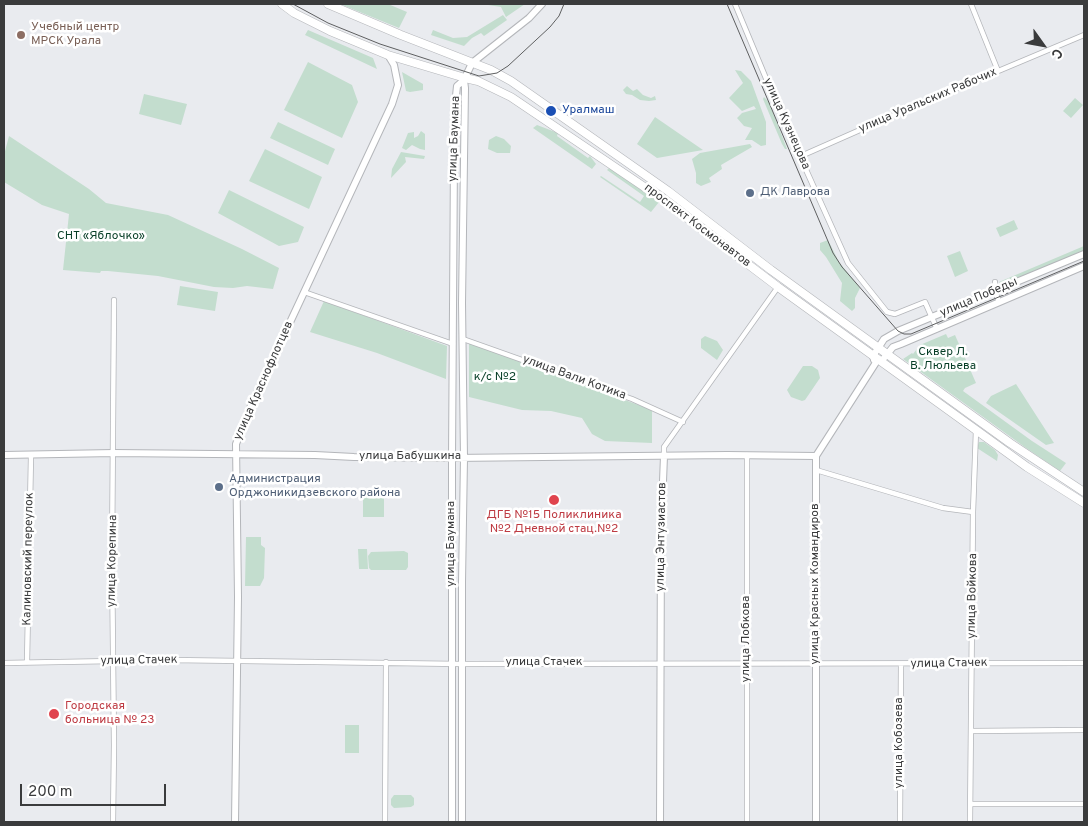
<!DOCTYPE html>
<meta charset="utf-8">
<style>
body{margin:0}
#map{position:relative;width:1088px;height:826px;overflow:hidden;background:#e9ebef;font-family:Overpass,sans-serif}
canvas{display:block}
.frame{position:absolute;inset:0;border:5px solid #3a3b3c;pointer-events:none}
.north{position:absolute;left:1018px;top:20px;width:50px;height:50px;-webkit-text-stroke:4px #fff;paint-order:stroke;rotate:122deg;font-size:14px;font-weight:700;line-height:20px;text-align:center;color:#3a3b3c}
.north::after{content:'';display:block;margin:auto;width:18px;height:22px;background:#3a3b3c;clip-path:polygon(50% 0,100% 100%,50% 72%,0 100%)}
.scale{position:absolute;left:20px;top:784px;width:146px;height:22px;box-sizing:border-box;border:2px solid #3a3b3c;border-top:0;padding-left:6px;font-size:15px;line-height:18px;white-space:nowrap;color:#3a3b3c;-webkit-text-stroke:4px #fff;paint-order:stroke}
</style>
<div id="map">
<canvas width="1088" height="826"></canvas>
<div class="frame"></div>
<div class="north">С</div>
<div class="scale">200 m</div>
</div>
<script>
const c = document.querySelector('canvas').getContext('2d');
c.lineJoin = 'round';
function paint(path, color) { c.fillStyle = color; c.fill(path, 'evenodd'); }
const toPath = rows => new Path2D(rows.map(r => 'M' + r).join(''));
function trace(path, color, width, dash) { c.strokeStyle = color; c.lineWidth = width; c.lineCap = dash ? 'butt' : 'round'; c.setLineDash(dash || []); c.stroke(path); }
function drawText(font, color, halo, rows, align = 'center') {
  c.font = font + ' Overpass,sans-serif'; c.lineWidth = 5; c.setLineDash([]); c.textBaseline = 'middle'; c.strokeStyle = halo; c.fillStyle = color; for (const [text, x, y, turn = 0] of rows) {
    c.save(); c.translate(x, y); c.rotate((+turn || 0) * Math.PI / 180); c.textAlign = isNaN(turn) ? turn : align; if (halo) c.strokeText(text, 0, 0); c.fillText(text, 0, 0); c.restore();
  }
}
paint(toPath([
 [340,4,388,4,407,12,399,28],
 [482,4,525,4,506,17,501,7],
 [503,15,507,20,484,36,481,33,472,38,464,46,431,35,433,30,453,38,467,37],
 [308,30,373,58,377,69,305,35],
 [308,62,352,85,358,102,342,138,284,110],
 [735,70,741,71,751,81,766,122,766,145,761,146,752,140,745,140,752,128,744,126,737,118,742,113,756,109,754,106,742,111,729,98,743,83],
 [402,72,423,84,423,90,410,92,406,91],
 [627,86,633,91,637,89,643,95,651,98,655,96,656,100,649,101,640,100,632,95,626,94,623,90],
 [144,94,187,104,181,125,139,114],
 [764,97,769,102,787,149,785,149,782,144,763,99],
 [1075,98,1083,105,1071,118,1063,111],
 [655,117,703,150,657,158,637,144],
 [278,122,335,149,328,165,270,138],
 [537,125,558,133,557,136,588,158,590,156,596,164,592,169,533,128],
 [421,131,425,134,425,150,420,149,412,145,406,150,402,148,408,133,414,132,414,138,418,136],
 [9,136,89,189,106,203,168,215,242,249,279,268,273,289,247,286,233,288,214,287,158,276,108,271,101,271,100,273,63,270,69,214,42,205,4,182,4,155],
 [496,136,504,139,511,146,510,153,497,153,488,149,489,140],
 [750,144,752,147,721,165,722,169,709,178,711,182,701,186,696,183,696,173,692,159,700,153],
 [265,149,322,177,309,209,249,181],
 [401,152,425,156,424,159,405,157,406,162,391,178,392,169],
 [609,168,659,202,651,212,600,177,601,176,640,202,644,196,607,170],
 [229,190,304,227,298,242,279,246,218,213],
 [1014,220,1018,229,1000,237,996,228],
 [828,240,839,262,860,288,855,298,855,308,852,311,840,301,842,283,826,257,820,250,820,243],
 [1084,246,1084,251,1004,285,1000,283,999,282],
 [960,251,968,271,955,277,947,256],
 [180,286,218,292,215,311,177,305],
 [324,301,447,346,446,379,377,353,310,332],
 [946,334,948,338,955,335,976,383,965,388,963,391,1032,441,1066,463,1060,471,1026,448,903,359,912,353,913,354,920,345],
 [705,336,717,341,723,350,717,360,701,348,701,339],
 [471,343,652,410,652,443,605,441,592,434,582,418,551,411,522,410,469,397,469,344],
 [803,366,812,366,818,370,820,378,805,400,802,401,791,397,787,390],
 [1016,384,1054,443,1046,445,986,403,991,396],
 [979,442,984,442,995,450,998,455,997,461,977,448],
 [363,493,384,493,384,517,363,517],
 [246,537,261,537,261,545,265,548,264,578,260,586,245,586],
 [358,549,367,549,368,569,359,569],
 [404,551,408,553,408,567,406,570,371,570,369,568,368,556,371,552],
 [345,725,359,725,359,753,345,753],
 [394,795,411,795,414,798,414,805,411,807,394,808,391,805,391,799]
]), '#c3ddce');
const street = toPath([
 [735,4,780,112,848,263,887,312,895,314,925,302,937,329],
 [971,4,998,71],
 [801,156,903,111,1084,35],
 [995,282,995,291,999,302],
 [304,292,453,344],
 [463,339,632,399,683,422],
 [664,456,664,447,778,287],
 [816,470,943,508,973,512],
 [4,663,170,660,462,664,1084,663],
 [27,663,31,455],
 [972,731,1084,730],
 [971,804,1084,804],
 [113,822,114,745,112,559,114,300],
 [385,822,386,662],
 [747,822,747,455],
 [900,822,901,664],
 [970,822,973,512,976,430]
]);
const secondary = toPath([
 [884,358,893,347,901,344,1084,266],
 [874,360,873,356,884,339,898,331,1084,254],
 [4,455,114,453,315,455,354,457,452,458,727,455,816,456],
 [235,822,238,597,236,444,250,408,392,104,398,85,394,65,388,55],
 [452,822,452,458,454,155,456,96,457,86,464,80,472,63,529,18,542,4],
 [462,822,462,582,464,458,462,303,465,88,464,80],
 [660,822,661,532,664,456],
 [816,822,816,456,875,364]
]);
const primary = toPath([
 [282,4,294,13,330,31,388,55,465,78,478,81,511,97,662,199,778,287,976,430,1027,467,1084,503],
 [328,4,401,35,491,70,511,81,668,191,771,270,1010,443,1084,492]
]);
trace(street, '#b4b6ba', 6);
trace(secondary, '#b4b6ba', 8);
trace(primary, '#b4b6ba', 9);
trace(street, '#fff', 4.5);
trace(secondary, '#fff', 6);
trace(primary, '#fff', 8);
trace(toPath([
 [293,4,328,23,380,44,479,76,497,73,508,66,550,27,559,16,564,4],
 [727,4,833,253,842,267,898,331,904,334,911,334,1084,261]
]), '#5e5f60', 1);
for (const [x, y, r, color] of [
 [21,35,5,"#8d6e63"],
 [551,111,6,"#1a4fb4"],
 [750,193,5,"#5c6f8a"],
 [219,487,5,"#5c6f8a"],
 [554,500,6,"#e0444e"],
 [54,714,6,"#e0444e"]
]) { const dot = new Path2D(); dot.arc(x, y, r, 0, 2 * Math.PI); c.fillStyle = color; c.fill(dot); trace(dot, '#fff', 2); }
drawText('12px', '#785e54', '#fff', [
 ["Учебный центр",31,28],
 ["МРСК Урала",31,42]
], 'left');
drawText('12px', '#3a3b3c', '#fff', [
 ["улица Уральских Рабочих",928,101,-23],
 ["улица Кузнецова",786,124,66],
 ["улица Баумана",455,139,-88],
 ["проспект Космонавтов",697,226,37],
 ["улица Победы",979,298,-23],
 ["улица Вали Котика",574,378,20],
 ["улица Краснофлотцев",264,381,-66],
 ["улица Бабушкина",410,457],
 ["улица Энтузиастов",662,537,-89],
 ["улица Баумана",452,544,-90],
 ["Калиновский переулок",29,559,-89],
 ["улица Корепина",113,561,-89],
 ["улица Красных Командиров",816,584,-90],
 ["улица Войкова",973,596,-89],
 ["улица Лобкова",747,639,-90],
 ["улица Стачек",139,661,-1],
 ["улица Стачек",544,663],
 ["улица Стачек",949,664,-1],
 ["улица Кобозева",900,743,-90]
]);
drawText('12px', '#164399', '#fff', [
 ["Уралмаш",562,111]
], 'left');
drawText('12px', '#4e5e75', '#fff', [
 ["ДК Лаврова",760,193],
 ["Администрация",229,480],
 ["Орджоникидзевского района",229,494]
], 'left');
drawText('12px', '#063d26', '#fff', [
 ["СНТ «Яблочко»",101,237],
 ["Сквер Л.",943,353],
 ["В. Люльева",943,367],
 ["к/с №2",495,378]
]);
drawText('12px', '#be3a42', '#fff', [
 ["ДГБ №15 Поликлиника",554,516],
 ["№2 Дневной стац.№2",554,530],
 ["Городская",65,707,"left"],
 ["больница № 23",65,721,"left"]
]);
</script>
